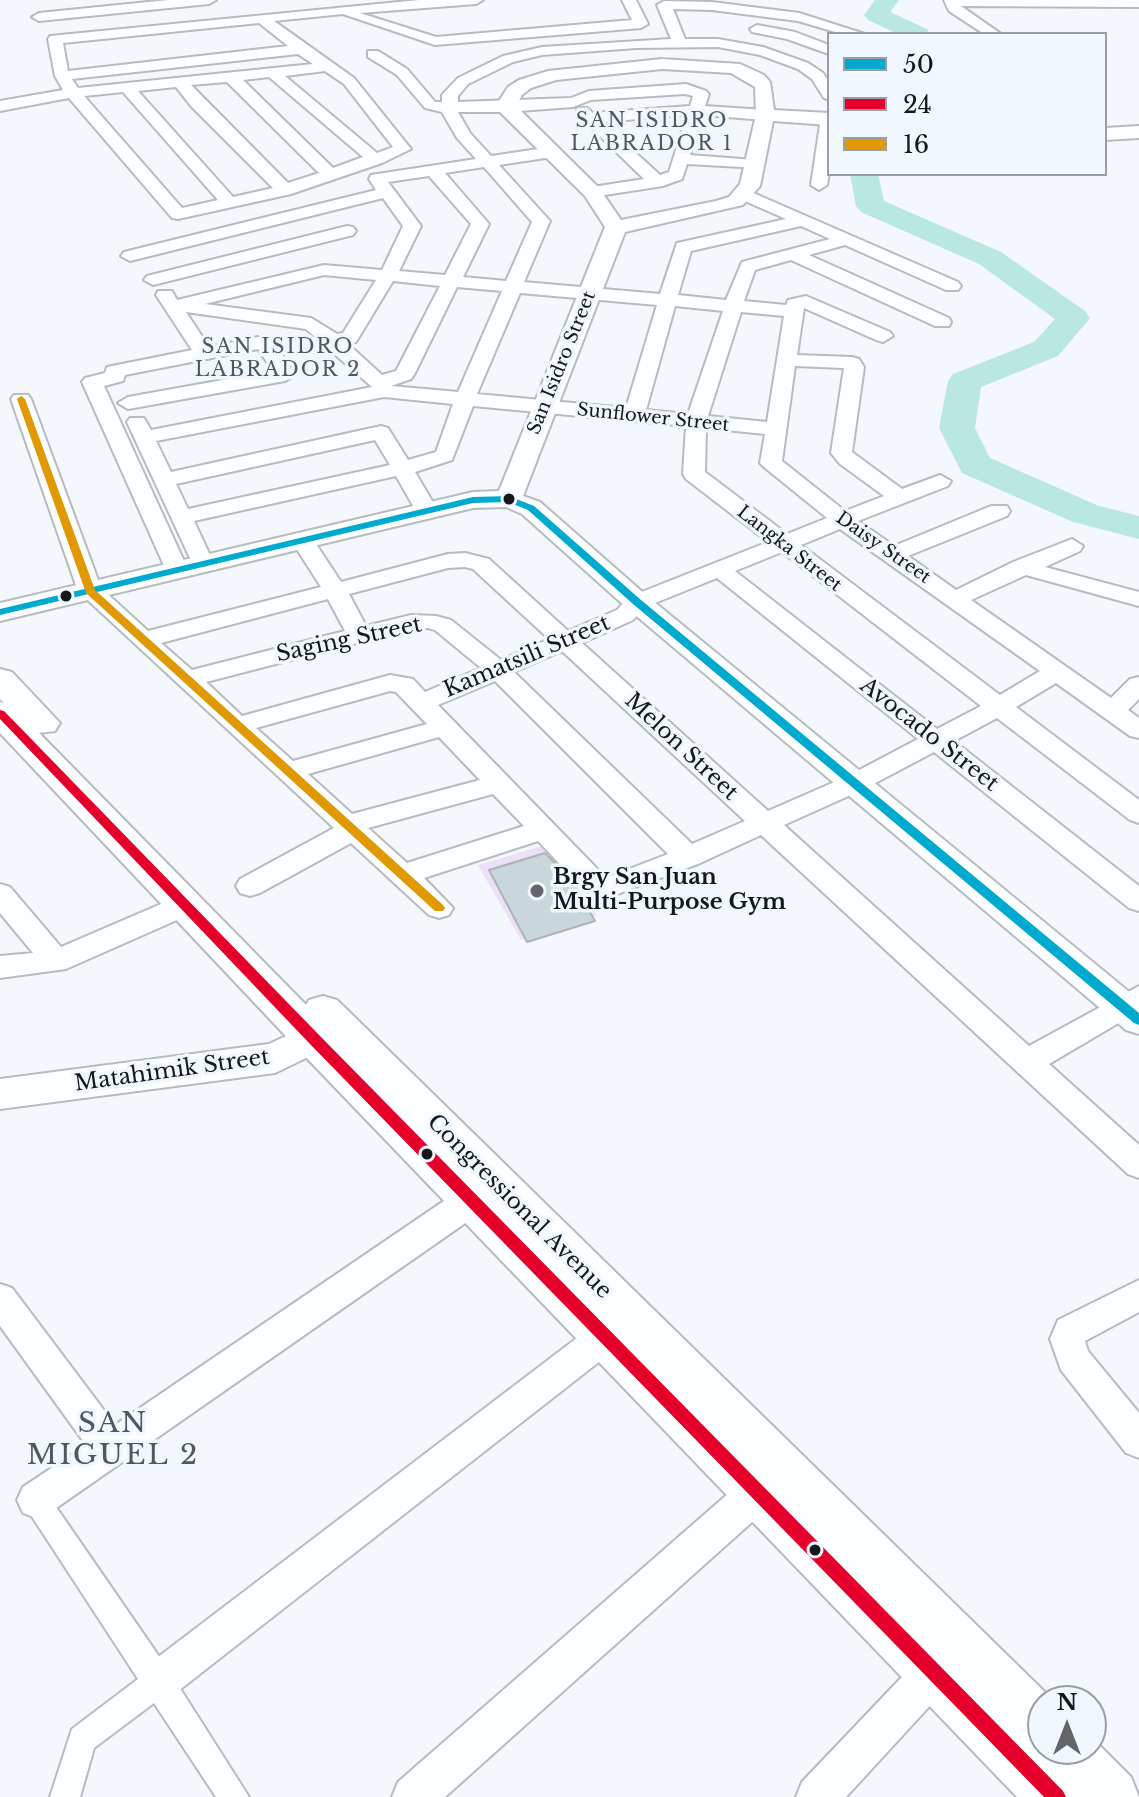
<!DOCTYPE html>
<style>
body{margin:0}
#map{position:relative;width:1139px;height:1797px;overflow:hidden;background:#f4f7fc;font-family:"Libre Baskerville",serif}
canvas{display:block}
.legend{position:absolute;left:827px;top:32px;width:280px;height:144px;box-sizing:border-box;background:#f0f7ff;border:2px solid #989ea3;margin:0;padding:10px 14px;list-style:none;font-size:24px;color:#15181a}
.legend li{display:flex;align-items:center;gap:16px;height:40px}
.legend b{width:40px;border:2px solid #989ea3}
.north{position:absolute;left:1027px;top:1685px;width:80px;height:80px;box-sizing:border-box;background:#f0f7ff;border:2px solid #989ea3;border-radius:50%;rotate:0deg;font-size:22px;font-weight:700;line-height:32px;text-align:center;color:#15181a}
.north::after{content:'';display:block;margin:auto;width:28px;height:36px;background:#636669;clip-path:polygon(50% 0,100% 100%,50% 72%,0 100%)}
</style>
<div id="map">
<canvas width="1139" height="1797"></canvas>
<ul class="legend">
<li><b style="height:10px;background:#00a9ce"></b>50</li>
<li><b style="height:10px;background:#e4002b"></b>24</li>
<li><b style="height:10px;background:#e09803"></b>16</li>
</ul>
<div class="north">N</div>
</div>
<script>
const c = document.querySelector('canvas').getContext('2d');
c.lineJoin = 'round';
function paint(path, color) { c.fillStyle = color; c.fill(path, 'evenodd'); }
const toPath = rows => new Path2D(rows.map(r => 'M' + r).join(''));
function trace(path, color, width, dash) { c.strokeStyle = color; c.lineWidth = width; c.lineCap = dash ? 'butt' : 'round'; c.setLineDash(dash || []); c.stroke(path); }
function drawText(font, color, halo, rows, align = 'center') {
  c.font = font + ' "Libre Baskerville",serif'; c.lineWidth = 7; c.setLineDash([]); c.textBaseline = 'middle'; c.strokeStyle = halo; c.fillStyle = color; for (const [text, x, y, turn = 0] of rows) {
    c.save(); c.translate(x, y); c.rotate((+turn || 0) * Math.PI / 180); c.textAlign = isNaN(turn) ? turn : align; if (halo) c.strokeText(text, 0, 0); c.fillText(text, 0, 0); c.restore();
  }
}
paint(toPath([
 [552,843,597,916,521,940,478,865]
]), '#ece0f8');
paint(toPath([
 [875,0,899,0,890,12,927,29,930,34,898,34,868,20,864,15,875,0],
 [850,174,878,174,884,201,1001,252,1085,311,1090,318,1058,356,981,387,975,428,990,458,1099,506,1139,516,1139,539,1073,522,962,473,939,428,948,381,953,374,1034,342,1055,319,979,264,861,212,856,206,850,174]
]), '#b8e8e0');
const building = toPath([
 [545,853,571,880,595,921,527,942,489,870,545,853]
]);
paint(building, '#c9d7dd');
trace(building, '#afb2b4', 2);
const pedestrian = toPath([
 [36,1487,45,1491,169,1671,249,1797,216,1797,154,1703,94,1748,80,1797,50,1797,72,1729,138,1679,27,1509,23,1500,27,1491,36,1487]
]);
const minor = toPath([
 [168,0,216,0,209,4,39,21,32,17,39,13,168,0],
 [419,0,483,0,476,4,360,13,436,37,632,20,622,0,636,0,648,24,641,28,435,45,343,14,274,21,354,78,411,149,382,163,291,194,178,219,172,218,69,98,0,111,0,101,63,90,55,76,48,39,50,36,419,0],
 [259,23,288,46,68,71,63,43,259,23],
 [298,54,313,64,78,88,72,79,298,54],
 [325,71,344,84,393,147,377,153,285,76,325,71],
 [269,77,363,157,333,168,243,80,269,77],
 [227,82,319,173,288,183,191,85,227,82],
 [176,87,191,106,273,188,233,197,138,91,176,87],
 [123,92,218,200,182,208,84,96,123,92],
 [944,0,1139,0,1139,7,961,6,1001,34,984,34,949,11,944,0],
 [664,1,712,2,799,13,865,34,842,34,798,21,712,10,673,9,685,39,718,39,763,47,808,63,823,73,829,82,829,100,824,98,812,79,798,69,760,55,718,47,636,48,542,55,513,62,468,84,458,96,458,102,571,98,589,91,686,84,706,91,709,94,705,106,765,110,773,115,765,120,702,115,690,155,754,160,762,165,760,168,687,164,682,179,663,186,592,197,586,196,584,192,586,188,644,179,577,114,577,108,587,108,593,113,690,106,693,96,685,94,591,100,573,107,506,112,458,112,470,133,491,156,552,147,560,152,552,157,499,165,550,221,524,282,660,294,677,243,786,219,738,198,736,194,738,190,744,189,958,282,961,286,958,290,946,290,845,245,809,255,949,318,951,322,949,326,935,326,791,260,755,270,744,301,786,305,788,300,806,296,890,332,893,336,883,342,876,340,804,308,797,355,852,357,859,359,864,367,852,452,902,489,940,475,951,481,948,486,858,521,894,546,991,506,1007,506,1010,511,1007,516,908,556,956,590,1013,562,1072,539,1083,546,1080,551,1045,567,1139,592,1139,606,1026,575,971,600,1111,698,1130,679,1139,677,1139,699,1128,710,1139,718,1139,738,1130,736,1056,683,1016,707,1139,800,1139,823,1130,820,997,718,954,741,1139,886,1139,911,1129,908,934,752,864,789,784,825,1029,1046,1139,986,1139,1011,1049,1064,1139,1145,1139,1178,1128,1174,761,835,698,864,601,900,591,897,538,841,424,878,453,908,449,915,439,918,429,915,351,843,260,893,250,896,240,893,236,886,240,879,334,828,78,591,11,399,14,395,28,395,31,399,101,588,148,631,321,587,291,540,302,533,310,535,341,582,448,554,465,553,489,559,568,631,617,610,629,597,768,542,686,479,683,474,686,426,473,406,452,460,415,472,438,511,435,516,419,516,396,476,194,521,214,564,211,569,203,571,195,569,127,422,130,418,144,418,151,430,372,387,306,329,186,312,209,347,258,337,273,339,295,375,285,381,128,409,118,403,128,397,273,371,258,349,125,375,123,381,104,386,188,570,185,575,177,577,169,575,166,570,82,382,85,378,105,373,107,367,192,350,156,295,158,291,172,291,177,300,324,265,382,270,403,226,383,198,130,261,121,256,124,252,376,190,369,179,371,175,476,159,457,138,442,112,425,108,397,75,368,57,368,51,378,51,407,69,435,102,442,102,442,95,458,78,503,56,542,47,671,39,657,5,664,1],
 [687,115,669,172,660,175,602,122,687,115],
 [484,167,532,222,506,281,463,277,489,224,445,173,484,167],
 [429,176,471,224,445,275,399,271,421,226,388,182,429,176],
 [801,226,830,239,742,262,726,300,678,295,691,251,801,226],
 [324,275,376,280,343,333,337,334,311,318,205,304,324,275],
 [393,281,440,286,396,371,382,375,348,344,356,342,393,281],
 [457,287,502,291,458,392,391,386,411,379,414,375,457,287],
 [520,293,657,305,626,408,477,394,520,293],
 [675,306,723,311,688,414,646,410,675,306],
 [741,312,784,316,767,422,708,416,741,312],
 [795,366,844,368,831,453,840,464,884,496,845,511,782,461,795,366],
 [384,397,453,404,436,452,408,460,388,428,381,426,171,472,156,441,384,397],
 [706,428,765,434,760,463,764,467,827,518,787,534,705,472,706,428],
 [375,440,390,465,188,509,176,484,375,440],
 [840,529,1040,671,1000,695,801,545,840,529],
 [782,552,981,706,937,729,735,571,782,552],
 [465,567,473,569,549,639,501,660,451,620,436,616,411,615,366,626,349,594,448,568,465,567],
 [717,578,918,739,846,777,768,811,582,643,633,620,645,607,717,578],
 [328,599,345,631,192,670,161,643,328,599],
 [428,628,435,630,481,668,425,692,413,679,390,675,242,716,206,682,411,629,428,628],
 [562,651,745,821,692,844,514,672,562,651],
 [495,681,668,854,606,878,438,705,495,681],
 [390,691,396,692,427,724,293,761,256,728,390,691],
 [439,737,480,780,352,814,308,774,439,737],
 [493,794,524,826,407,863,368,828,493,794],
 [757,25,795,32,829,45,829,54,787,39,752,32,750,29,757,25],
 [829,113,829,173,827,185,819,190,811,185,821,118,829,113],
 [347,226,353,227,356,231,353,235,153,285,144,280,147,276,347,226],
 [0,884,10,887,61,947,175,898,185,895,195,898,199,905,195,912,66,969,0,978,0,956,33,953,0,913,0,884],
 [472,1186,484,1190,488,1200,484,1210,49,1513,36,1518,23,1513,17,1500,23,1487,86,1445,0,1326,0,1284,12,1288,115,1425,460,1190,472,1186],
 [1139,1280,1139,1312,1085,1341,1088,1351,1139,1413,1139,1458,1126,1453,1061,1370,1050,1339,1058,1320,1139,1280],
 [606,1320,618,1325,623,1336,618,1347,173,1695,159,1701,145,1695,139,1681,145,1667,594,1325,606,1320],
 [758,1474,771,1479,777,1492,771,1505,445,1797,392,1797,398,1782,745,1479,758,1474],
 [934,1652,948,1658,954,1672,948,1686,846,1797,796,1797,802,1782,920,1658,934,1652]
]);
const tertiary = toPath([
 [662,59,740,64,764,75,770,82,774,110,829,113,829,125,773,121,760,186,743,205,625,232,523,496,540,502,647,596,1139,1000,1139,1034,1126,1030,627,608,522,514,506,507,473,508,0,621,0,603,473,492,499,491,605,227,585,196,499,111,497,107,499,101,508,87,519,80,548,71,662,59],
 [662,69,731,73,755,87,756,115,740,184,729,197,716,201,621,220,599,188,516,106,522,95,531,88,556,80,662,69],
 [1139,126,1139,138,1105,140,1105,128,1139,126],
 [338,1012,351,1016,356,1026,351,1036,275,1073,0,1109,0,1079,269,1044,338,1012]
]);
const secondary = toPath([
 [0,669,12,672,60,723,55,731,39,733,306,1005,309,1000,323,996,337,1000,1054,1701,1043,1701,1043,1749,1091,1749,1091,1737,1131,1777,1139,1797,1017,1797,300,1051,0,733,0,702,4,703,0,699,0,669]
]);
trace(pedestrian, '#b8bbbe', 4);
trace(minor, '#b8bbbe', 4);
trace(tertiary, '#b8bbbe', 4);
trace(secondary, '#b8bbbe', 4);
paint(pedestrian, '#fdfeff');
paint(minor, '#fdfeff');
paint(tertiary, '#fdfeff');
paint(secondary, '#fdfeff');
paint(toPath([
 [509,496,534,506,641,600,1139,1013,1139,1025,1134,1023,633,604,528,510,508,502,473,503,0,615,0,609,473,497,509,496]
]), '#00a9ce');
paint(toPath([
 [0,710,4,711,320,1036,1063,1791,1066,1797,1044,1797,310,1044,0,719,0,710]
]), '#e4002b');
paint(toPath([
 [21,396,25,399,95,590,443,905,445,908,443,911,435,911,86,593,17,399,21,396]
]), '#e09803');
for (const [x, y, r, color] of [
 [509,499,7,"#15181a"],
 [66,596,7,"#15181a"],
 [537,891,8,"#636669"],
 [427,1154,7,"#15181a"],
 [815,1550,7,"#15181a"]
]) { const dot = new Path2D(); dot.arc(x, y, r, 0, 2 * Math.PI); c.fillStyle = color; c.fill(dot); trace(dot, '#f0f7ff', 3); }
drawText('18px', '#15181a', '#f0f7ff', [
 ["San Isidro Street",562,363,-68],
 ["Sunflower Street",653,418,6],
 ["Daisy Street",883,548,35],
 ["Langka Street",789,549,38]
]);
c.letterSpacing = '2px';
drawText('20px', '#50575d', '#f0f7ff', [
 ["SAN ISIDRO",652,121],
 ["LABRADOR 1",652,144],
 ["SAN ISIDRO",278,347],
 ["LABRADOR 2",278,370]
]);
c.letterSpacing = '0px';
drawText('22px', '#15181a', '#f0f7ff', [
 ["Saging Street",349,640,-12],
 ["Kamatsili Street",527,657,-23],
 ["Avocado Street",929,735,38],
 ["Melon Street",681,747,43],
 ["Matahimik Street",172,1071,-8],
 ["Congressional Avenue",519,1207,45]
]);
drawText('bold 22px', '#15181a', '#f0f7ff', [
 ["Brgy San Juan",553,878],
 ["Multi-Purpose Gym",553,903]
], 'left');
c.letterSpacing = '2px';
drawText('28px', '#50575d', '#f0f7ff', [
 ["SAN",113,1424],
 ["MIGUEL 2",113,1456]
]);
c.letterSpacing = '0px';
</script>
